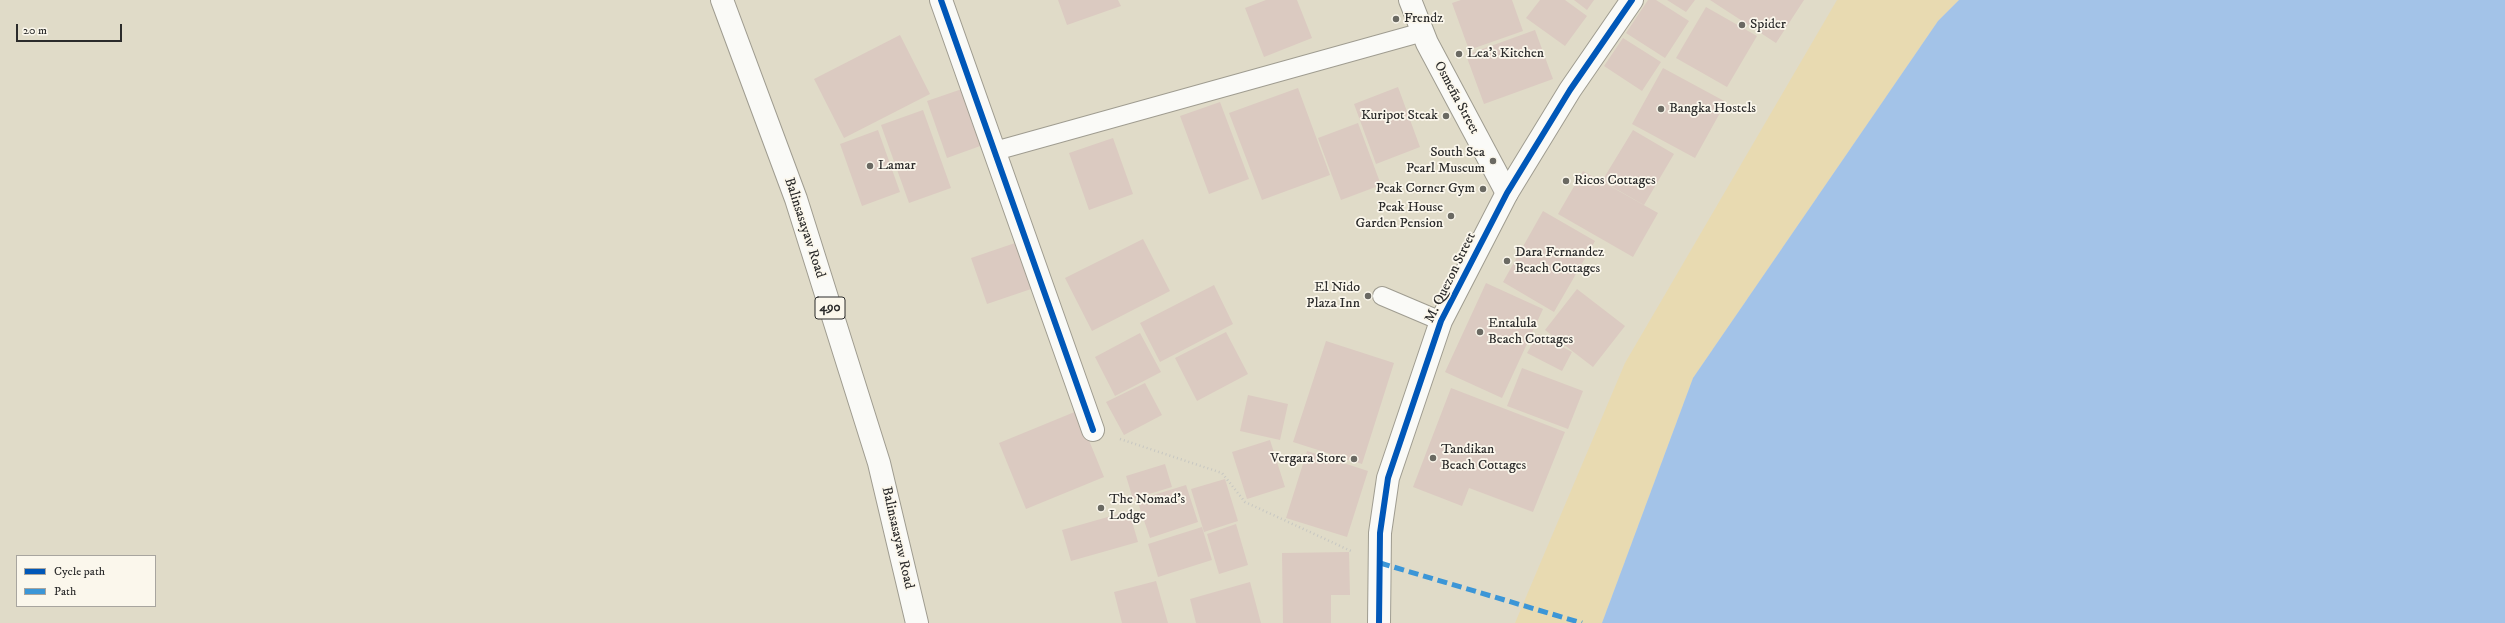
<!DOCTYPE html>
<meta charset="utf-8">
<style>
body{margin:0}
#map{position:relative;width:2505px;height:623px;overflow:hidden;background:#e0dbc8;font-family:"IM FELL DW Pica",serif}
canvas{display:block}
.legend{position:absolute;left:16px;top:555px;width:140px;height:52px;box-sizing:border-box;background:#fbf7ec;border:1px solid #a8a59f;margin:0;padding:5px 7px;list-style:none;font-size:12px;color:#2b2b2b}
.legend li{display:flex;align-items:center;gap:8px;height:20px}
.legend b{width:20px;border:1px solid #a8a59f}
.scale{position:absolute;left:16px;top:24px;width:106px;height:18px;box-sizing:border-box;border:2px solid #2b2b2b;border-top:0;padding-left:5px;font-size:12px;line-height:14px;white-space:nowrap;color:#2b2b2b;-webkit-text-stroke:3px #fbf7ec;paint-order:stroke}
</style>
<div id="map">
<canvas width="2505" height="623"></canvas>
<ul class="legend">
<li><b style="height:5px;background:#0057b8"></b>Cycle path</li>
<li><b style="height:5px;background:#3c96d7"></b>Path</li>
</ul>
<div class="scale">20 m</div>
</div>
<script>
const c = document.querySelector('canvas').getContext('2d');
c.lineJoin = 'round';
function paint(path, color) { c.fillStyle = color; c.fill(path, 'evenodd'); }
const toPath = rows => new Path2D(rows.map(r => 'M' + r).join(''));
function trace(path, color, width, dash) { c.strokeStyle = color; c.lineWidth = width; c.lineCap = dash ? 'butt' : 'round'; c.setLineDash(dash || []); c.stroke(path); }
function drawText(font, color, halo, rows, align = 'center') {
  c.font = font + ' "IM FELL DW Pica",serif'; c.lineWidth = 3.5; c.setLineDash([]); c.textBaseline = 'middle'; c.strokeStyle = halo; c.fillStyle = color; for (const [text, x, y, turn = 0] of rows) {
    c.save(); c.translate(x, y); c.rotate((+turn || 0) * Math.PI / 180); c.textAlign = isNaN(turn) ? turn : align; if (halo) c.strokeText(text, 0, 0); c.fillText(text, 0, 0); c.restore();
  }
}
paint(toPath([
 [1837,0,1959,0,1938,21,1693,378,1602,623,1515,623,1625,363]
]), '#e8dab1');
paint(toPath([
 [1959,0,2505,0,2505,623,1602,623,1693,378,1938,21]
]), '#a3c3e8');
paint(toPath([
 [1058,0,1118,0,1121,6,1067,25],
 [1266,0,1297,0,1312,38,1264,57,1245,8],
 [1461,0,1512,0,1523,31,1469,50,1452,3],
 [1540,0,1565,0,1587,16,1565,46,1526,18],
 [1574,0,1594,0,1587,10],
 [1648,0,1656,0,1689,21,1665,58,1626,33],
 [1667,0,1695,0,1686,12],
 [1710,0,1804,0,1776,43],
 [1706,7,1757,36,1727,87,1676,58],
 [1535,30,1553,79,1484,104,1466,55],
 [900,35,930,94,844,138,814,79],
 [1623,38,1661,62,1642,91,1604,66],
 [1663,68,1726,102,1695,158,1632,124],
 [1398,87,1420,147,1376,164,1354,104],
 [1298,88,1330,175,1262,200,1229,113],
 [962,89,983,145,947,158,927,101],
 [1220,102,1249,179,1209,194,1180,116],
 [923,110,951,188,909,203,881,125],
 [1358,123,1381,185,1341,200,1318,138],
 [878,130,900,192,862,206,840,144],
 [1633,130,1674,154,1644,205,1602,181],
 [1113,138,1133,194,1089,210,1069,153],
 [1583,171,1658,213,1633,257,1558,214],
 [1543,211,1595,241,1554,312,1503,282],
 [1143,239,1170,291,1092,331,1065,278],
 [1018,242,1034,288,987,304,971,258],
 [1486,283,1543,309,1502,398,1445,372],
 [1214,285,1233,324,1160,362,1140,323],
 [1577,289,1625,326,1593,367,1545,330],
 [1226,332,1248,374,1197,401,1175,358],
 [1140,333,1161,372,1115,396,1095,357],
 [1538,334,1572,352,1562,371,1527,353],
 [1326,341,1394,363,1362,464,1293,442],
 [1522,368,1583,391,1568,429,1507,406],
 [1145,383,1162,415,1124,435,1106,402],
 [1451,388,1565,432,1533,512,1469,488,1462,506,1413,487],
 [1248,395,1288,404,1280,440,1240,431],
 [1077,411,1104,477,1026,509,999,443],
 [1270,440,1285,487,1247,499,1232,452],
 [1307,451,1368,471,1347,537,1286,518],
 [1165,464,1172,487,1133,499,1126,476],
 [1225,479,1238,521,1204,532,1191,489],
 [1186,485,1198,522,1150,538,1137,500],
 [1129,511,1138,542,1071,561,1062,530],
 [1236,524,1248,565,1219,574,1207,534],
 [1202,527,1212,560,1158,577,1148,544],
 [1349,552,1350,595,1331,595,1331,623,1283,623,1282,553],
 [1156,581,1168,623,1122,623,1114,592],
 [1250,582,1261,623,1196,623,1190,599]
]), '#dbcac1');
const service = toPath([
 [995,151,1423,32],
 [1382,296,1441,321]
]);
const minor = toPath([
 [941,0,1093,430],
 [1410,0,1427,43,1507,193]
]);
const tertiary = toPath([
 [1379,623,1380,533,1388,478,1441,321,1507,193,1570,90,1632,0]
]);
const primary = toPath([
 [722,0,796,199,879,463,917,623]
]);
trace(service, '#9f9c90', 20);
trace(minor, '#9f9c90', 24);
trace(tertiary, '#9f9c90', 24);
trace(primary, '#9f9c90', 24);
trace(toPath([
 [1120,439,1222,473,1245,502,1351,551]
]), '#c7c7c2', 2.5, [1, 3]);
trace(service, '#fafaf7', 18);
trace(minor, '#fafaf7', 22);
trace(tertiary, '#fafaf7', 22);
trace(primary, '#fafaf7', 22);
trace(toPath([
 [1380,563,1582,623]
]), '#3c96d7', 5, [10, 5]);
trace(toPath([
 [941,0,1093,430],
 [1379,623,1380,533,1388,478,1441,321,1507,193,1570,90,1632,0]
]), '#0057b8', 6);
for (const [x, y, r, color] of [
 [1396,19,4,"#6a6962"],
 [1742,25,4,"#6a6962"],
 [1459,54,4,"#6a6962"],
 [1661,109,4,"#6a6962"],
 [1446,116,4,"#6a6962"],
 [1493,161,4,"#6a6962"],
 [870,166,4,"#6a6962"],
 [1566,181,4,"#6a6962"],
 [1483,189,4,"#6a6962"],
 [1451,216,4,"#6a6962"],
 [1507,261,4,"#6a6962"],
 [1368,296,4,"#6a6962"],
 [1480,332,4,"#6a6962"],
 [1433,458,4,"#6a6962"],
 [1354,459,4,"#6a6962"],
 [1101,508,4,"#6a6962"]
]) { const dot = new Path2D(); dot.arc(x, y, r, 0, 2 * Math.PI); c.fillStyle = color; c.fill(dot); trace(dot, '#fbf7ec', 1.5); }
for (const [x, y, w] of [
 [830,308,30]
]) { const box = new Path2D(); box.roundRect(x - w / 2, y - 11, w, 22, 3); c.fillStyle = '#fbf7ec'; c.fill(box); trace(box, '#2b2b2b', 1); }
drawText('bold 13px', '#2b2b2b', null, [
 ["490",830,308]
]);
drawText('14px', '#2b2b2b', '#fbf7ec', [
 ["Frendz",1404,19],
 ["Spider",1750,25],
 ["Lea's Kitchen",1467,54],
 ["Bangka Hostels",1669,109],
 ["Kuripot Steak",1438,116,"right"],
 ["South Sea",1485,153,"right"],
 ["Pearl Museum",1485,169,"right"],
 ["Lamar",878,166],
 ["Ricos Cottages",1574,181],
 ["Peak Corner Gym",1475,189,"right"],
 ["Peak House",1443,208,"right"],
 ["Garden Pension",1443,224,"right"],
 ["Dara Fernandez",1515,253],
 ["Beach Cottages",1515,269],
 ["El Nido",1360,288,"right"],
 ["Plaza Inn",1360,304,"right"],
 ["Entalula",1488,324],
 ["Beach Cottages",1488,340],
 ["Tandikan",1441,450],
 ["Beach Cottages",1441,466],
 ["Vergara Store",1346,459,"right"],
 ["The Nomad’s",1109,500],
 ["Lodge",1109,516]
], 'left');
drawText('14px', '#2b2b2b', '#fbf7ec', [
 ["Osmeña Street",1456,98,62],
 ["Balinsasayaw Road",804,228,72],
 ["M. Quezon Street",1451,278,-64],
 ["Balinsasayaw Road",897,538,77]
]);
</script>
